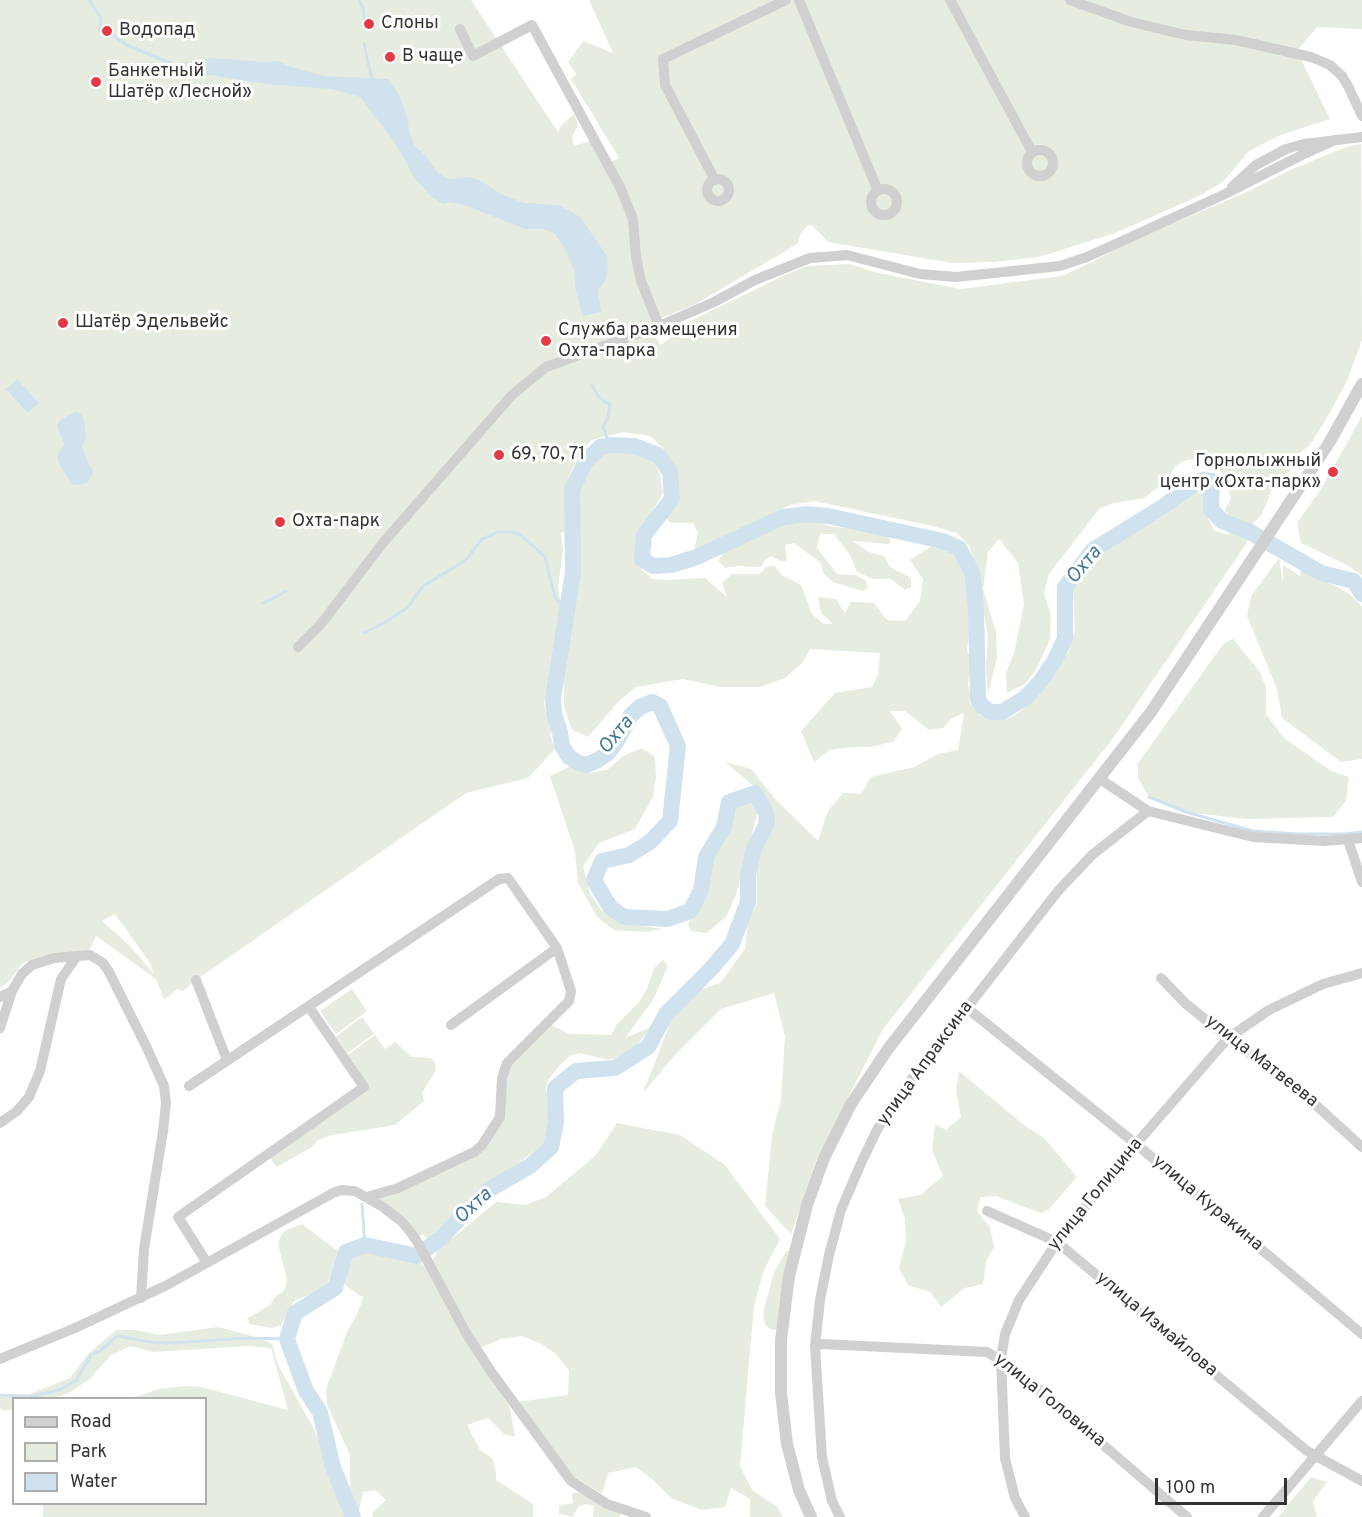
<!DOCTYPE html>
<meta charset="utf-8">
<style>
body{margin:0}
#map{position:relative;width:1362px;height:1517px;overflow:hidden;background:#fff;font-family:Overpass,sans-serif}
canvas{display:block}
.legend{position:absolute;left:12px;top:1397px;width:195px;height:108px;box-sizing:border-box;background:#fff;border:2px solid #adadad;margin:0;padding:8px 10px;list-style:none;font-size:18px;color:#333}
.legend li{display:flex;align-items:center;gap:12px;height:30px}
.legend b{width:30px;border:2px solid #adadad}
.scale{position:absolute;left:1155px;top:1478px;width:132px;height:27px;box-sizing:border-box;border:3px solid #333;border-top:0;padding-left:8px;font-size:18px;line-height:21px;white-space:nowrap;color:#333;-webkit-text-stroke:4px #fff;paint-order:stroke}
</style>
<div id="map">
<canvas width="1362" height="1517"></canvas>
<ul class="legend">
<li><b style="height:8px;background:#d0d0d0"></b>Road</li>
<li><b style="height:16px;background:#e6ecdf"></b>Park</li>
<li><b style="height:16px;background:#cfe2ee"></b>Water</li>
</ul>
<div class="scale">100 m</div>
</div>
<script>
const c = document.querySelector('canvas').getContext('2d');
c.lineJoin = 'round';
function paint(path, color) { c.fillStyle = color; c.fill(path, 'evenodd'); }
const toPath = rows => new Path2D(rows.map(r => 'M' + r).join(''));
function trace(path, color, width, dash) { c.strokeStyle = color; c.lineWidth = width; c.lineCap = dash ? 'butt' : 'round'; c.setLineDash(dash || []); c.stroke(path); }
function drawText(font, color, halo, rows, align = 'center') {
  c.font = font + ' Overpass,sans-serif'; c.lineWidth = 6; c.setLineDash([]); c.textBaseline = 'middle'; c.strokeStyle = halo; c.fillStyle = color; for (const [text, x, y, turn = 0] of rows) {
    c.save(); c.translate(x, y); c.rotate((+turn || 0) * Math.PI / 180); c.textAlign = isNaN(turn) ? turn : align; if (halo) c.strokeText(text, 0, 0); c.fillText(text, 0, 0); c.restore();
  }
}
paint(toPath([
 [0,0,471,0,558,132,562,125,574,114,578,125,572,137,574,146,590,141,611,162,619,158,571,79,576,74,568,62,583,41,613,53,589,0,1362,0,1362,29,1317,27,1297,51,1330,119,1281,135,1249,151,1223,182,1199,196,1115,233,1039,257,992,262,952,263,828,242,812,225,807,226,801,233,798,243,779,255,694,305,662,318,655,337,661,345,674,335,678,327,787,274,807,266,850,264,878,273,961,289,1062,276,1094,261,1129,242,1249,191,1290,170,1346,147,1361,144,1362,340,1347,381,1328,416,1310,445,1293,458,1290,471,1276,480,1262,514,1252,525,1243,527,1232,521,1225,510,1231,498,1224,474,1212,462,1202,459,1186,460,1176,466,1164,483,1144,498,1114,503,1099,509,1049,574,1044,593,1051,615,1050,639,1037,668,1025,684,1007,693,1006,673,1014,653,1024,605,1018,563,999,539,988,552,983,589,996,632,997,658,988,694,986,665,988,637,976,565,969,546,957,533,932,526,814,501,790,505,694,551,698,533,693,523,670,523,665,516,678,499,678,486,677,472,662,447,650,436,623,432,592,440,580,454,569,476,564,497,568,524,564,532,561,533,563,550,558,587,561,606,557,623,557,641,544,702,546,716,553,730,550,735,555,749,528,778,466,793,196,980,183,991,178,989,164,999,156,979,96,936,89,951,24,962,7,983,0,988],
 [115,914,150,963,154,974,129,945,102,921],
 [1362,416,1362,575,1345,564,1301,543,1297,523,1321,489],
 [626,448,649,453,660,474,663,493,641,531,636,548,641,569,653,579,669,580,705,578,727,597,722,583,732,574,759,574,766,567,774,565,782,575,801,585,812,614,824,624,833,624,821,613,818,597,836,599,845,613,851,602,874,603,887,620,905,621,920,601,923,579,910,560,930,547,946,548,961,560,969,580,970,630,967,650,971,661,968,684,971,698,969,701,979,715,988,720,1007,719,1020,712,1046,686,1069,651,1075,629,1073,587,1100,553,1124,537,1170,512,1185,497,1200,486,1207,490,1207,516,1214,530,1224,534,1235,533,1249,538,1244,547,1114,737,883,1029,817,1158,791,1234,765,1206,772,1135,781,1100,785,1036,774,993,721,1009,675,1055,643,1093,671,1021,691,993,720,983,745,949,748,922,757,904,757,851,770,823,758,790,725,762,751,769,776,800,818,841,828,811,843,793,861,794,871,777,914,767,938,754,958,750,964,713,952,718,943,728,929,730,905,711,890,711,902,729,893,742,869,747,851,747,830,750,814,762,801,731,835,693,872,687,878,675,880,653,810,649,803,662,785,678,760,687,721,687,683,679,636,687,618,702,588,737,572,730,564,706,564,675,570,615,579,577,578,496,581,482,588,467,597,456,607,451],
 [808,520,833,527,868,529,888,534,891,543,886,544,853,541,869,552,884,556,890,567,911,578,911,587,905,590,891,579,873,579,857,572,850,555,834,534,820,534,817,548,837,574,856,575,866,581,868,588,862,591,833,582,823,573,821,563,794,543,785,545,787,561,780,561,771,556,764,561,761,567,737,566,725,568,718,561,727,548,779,525,794,521],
 [1279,558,1283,583,1283,565,1300,576,1301,568,1348,593,1362,606,1362,759,1341,762,1282,718,1277,689,1247,616,1251,596],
 [1233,639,1260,672,1266,688,1266,714,1284,738,1331,771,1349,777,1346,801,1333,817,1246,819,1186,812,1149,797,1138,778,1138,763,1224,643],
 [642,748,655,757,656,777,653,797,635,829,599,843,583,866,590,894,601,910,609,916,625,923,662,929,647,932,614,930,597,917,578,883,575,851,550,776,571,766,589,773,607,770,625,755],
 [752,797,757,805,758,811,736,895,726,917,706,933,691,931,688,924,701,903,713,859,731,825,736,807,743,800],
 [663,960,668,966,653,1000,625,1038,651,1027,644,1036,636,1046,623,1056,609,1060,580,1053,570,1056,560,1065,548,1080,546,1088,550,1113,548,1131,543,1144,510,1170,475,1192,428,1240,423,1234,419,1236,367,1197,474,1152,500,1117,507,1063,548,1023,569,1034,611,1035,617,1024,639,1002,647,989,654,968],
 [352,989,367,1011,336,1034,320,1011],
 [362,1017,374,1034,347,1053,336,1037],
 [375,1035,385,1049,395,1042,412,1057,430,1058,435,1062,436,1070,422,1093,424,1101,395,1125,332,1135,318,1140,312,1147,277,1167,268,1155,364,1087,357,1068,348,1055],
 [959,1071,1024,1125,1045,1139,1077,1177,1048,1210,1041,1213,996,1196,981,1197,977,1211,990,1227,994,1247,986,1262,983,1284,965,1288,941,1307,930,1292,908,1285,899,1268,906,1241,905,1219,898,1199,920,1195,943,1176,932,1150,935,1124,946,1130,961,1117,956,1090],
 [617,1123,680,1135,725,1165,780,1239,764,1270,754,1306,740,1466,752,1490,777,1507,783,1517,750,1517,750,1499,731,1488,725,1507,702,1510,671,1498,653,1480,636,1467,608,1473,602,1494,573,1476,518,1402,568,1395,569,1370,555,1353,541,1344,522,1336,501,1339,474,1351,510,1408,515,1437,504,1434,488,1418,467,1425,480,1450,492,1458,496,1472,496,1480,533,1504,533,1517,373,1517,372,1513,386,1500,375,1490,363,1492,358,1515,350,1486,350,1455,327,1404,326,1389,348,1330,357,1315,363,1298,345,1285,349,1258,366,1253,430,1266,438,1250,496,1202,525,1205,546,1197,595,1156],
 [302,1224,338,1251,327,1285,320,1290,294,1301,281,1325,272,1328,249,1324,248,1318,270,1305,276,1296,284,1291,287,1280,278,1244,281,1235,286,1230],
 [786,1251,790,1251,778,1329,772,1330,765,1325,763,1313,774,1272],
 [218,1327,260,1338,272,1344,278,1365,315,1431,348,1517,43,1517,43,1504,206,1504,206,1398,132,1398,159,1389,184,1386,201,1387,288,1410,271,1348,248,1346,153,1352,130,1346,110,1356,90,1379,69,1393,53,1398,14,1398,13,1409,4,1411,0,1408,0,1394,30,1394,70,1378,88,1354,116,1330,136,1330,159,1335],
 [1311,1477,1327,1482,1313,1501,1317,1517,1278,1517],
 [585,1492,620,1504,620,1517,593,1517,594,1506,586,1504,578,1507,573,1517,559,1514,559,1506,573,1503,572,1493]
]), '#e6ecdf');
paint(toPath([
 [212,58,264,62,278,61,288,66,324,76,388,79,400,97,408,120,409,132,415,147,424,154,438,173,448,179,469,177,481,181,501,194,524,203,559,205,580,217,607,256,608,269,605,281,598,290,601,312,583,316,576,292,574,269,564,247,555,234,544,229,525,229,465,205,450,202,444,204,433,198,416,180,394,141,360,97,331,89,267,84,211,75,188,75,179,68,182,62,189,63],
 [17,379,39,403,28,413,6,389],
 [75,412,80,413,84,420,86,437,82,447,89,465,93,470,93,474,87,483,77,485,72,485,59,463,57,457,64,444,57,426,60,420]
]), '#cfe2ee');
trace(toPath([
 [89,0,101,18,100,30,107,31,127,45,182,68],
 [359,0,363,8,365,27],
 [364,44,372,80],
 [592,385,598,396,605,402,610,404,608,417,603,427,610,445],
 [284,592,286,591],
 [268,601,281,594],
 [264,603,265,602],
 [364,633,384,623,407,608,423,586,466,560,482,539,498,532,512,532,521,535,545,557,555,597,567,612],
 [1149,797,1186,812,1253,831,1298,834,1344,834,1362,832],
 [362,1204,365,1245],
 [0,1395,28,1397,59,1390,76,1381,91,1355,101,1350,117,1336,150,1342,172,1343,247,1338,287,1339]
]), '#cfe2ee', 3);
trace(toPath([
 [353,1517,333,1467,320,1412,306,1391,287,1339,295,1313,335,1288,346,1252,365,1245,417,1256,441,1238,461,1217,490,1189,530,1166,551,1147,556,1123,555,1088,576,1071,615,1068,648,1047,666,1014,711,969,732,944,748,902,748,876,753,851,767,823,766,813,755,793,729,802,724,827,706,857,701,891,690,911,668,919,624,917,610,907,594,880,602,861,629,855,650,842,670,821,678,746,660,706,652,702,640,707,631,715,617,741,608,753,598,760,586,765,579,763,569,757,562,746,560,732,554,714,553,699,573,572,572,489,586,461,600,447,610,445,634,446,658,455,670,472,672,499,644,535,642,559,653,566,671,565,697,557,783,517,807,514,828,516,943,541,959,548,972,572,976,608,978,699,982,706,990,712,1002,712,1025,698,1040,682,1055,660,1065,638,1065,587,1093,550,1164,506,1196,482,1203,480,1212,481,1211,509,1222,521,1250,532,1321,573,1354,581,1362,594]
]), '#cfe2ee', 16);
trace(toPath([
 [799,0,878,191],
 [950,0,1032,152],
 [1070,0,1131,22,1186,35,1236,40,1311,57,1330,65,1342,76,1348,86,1362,116],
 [460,29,473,56,532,25,620,187,633,219,636,257,641,281,659,326],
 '1027 163a13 13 0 1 1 26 0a13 13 0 1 1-26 0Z',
 '707 190a11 11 0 1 1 22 0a11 11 0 1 1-22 0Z',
 [715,180,665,85,663,59,786,0],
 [1232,187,1256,165,1286,149,1304,144,1362,137],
 '871 202a13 13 0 1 1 26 0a13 13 0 1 1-26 0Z',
 [298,647,321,624,382,544,512,395,546,367,659,326,712,303,755,280,810,258,847,255,920,274,956,277,1060,266,1087,257,1223,195,1304,154,1335,140],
 [1100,779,1148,811,1253,837,1324,841,1362,838],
 [1348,840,1362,882],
 [1161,978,1185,1003,1228,1038,1306,1096,1362,1147],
 [196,980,227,1060],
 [0,997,12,991,22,974,32,965,54,958,90,955,103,963,109,972,147,1048,164,1086,166,1103,163,1131,144,1249,141,1298],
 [967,1008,1136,1144,1362,1334],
 [451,1025,557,948],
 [0,1028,12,991],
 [189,1086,499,879,508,878,557,948,571,991,569,1001,507,1063,502,1078,500,1117,482,1145,474,1152,398,1188,367,1197],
 [0,1123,17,1111,29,1097,40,1071,61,979,77,956],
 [987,1211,1057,1242,1307,1451,1362,1481],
 [207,1263,178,1217,364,1087,309,1007],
 [815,1346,821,1344,987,1352,1015,1369,1187,1517],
 [0,1359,75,1328,167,1285,333,1193,341,1190,355,1191,383,1207,401,1221,409,1230,418,1243,466,1333,492,1373,571,1481,607,1504,646,1517],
 [840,1517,832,1501,822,1457,815,1346,820,1300,829,1255,841,1210,862,1161,878,1128,900,1094,1058,891,1092,855,1148,811],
 [1025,1517,1015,1498,1005,1458,1001,1359,1005,1334,1019,1300,1057,1242,1136,1144,1228,1038,1269,1010,1323,984,1362,973],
 [1263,1517,1362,1401]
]), '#d0d0d0', 10);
trace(toPath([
 [811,1517,799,1490,787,1444,781,1393,781,1340,789,1276,807,1205,824,1158,851,1104,888,1049,1151,712,1329,443,1362,384]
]), '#d0d0d0', 12);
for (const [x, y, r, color] of [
 [369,24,6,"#e63946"],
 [107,31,6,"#e63946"],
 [390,57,6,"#e63946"],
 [96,82,6,"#e63946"],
 [63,323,6,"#e63946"],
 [546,341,6,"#e63946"],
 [499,455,6,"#e63946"],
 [1333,472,6,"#e63946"],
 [280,522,6,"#e63946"]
]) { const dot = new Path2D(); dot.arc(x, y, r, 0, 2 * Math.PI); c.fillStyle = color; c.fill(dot); trace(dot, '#fff', 2); }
drawText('18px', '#333', '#fff', [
 ["Слоны",381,24],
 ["Водопад",119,31],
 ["В чаще",402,57],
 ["Банкетный",108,72],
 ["Шатёр «Лесной»",108,93],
 ["Шатёр Эдельвейс",75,323],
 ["Служба размещения",558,331],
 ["Охта-парка",558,352],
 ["69, 70, 71",511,455],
 ["Горнолыжный",1321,462,"right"],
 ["центр «Охта-парк»",1321,483,"right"],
 ["Охта-парк",292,522]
], 'left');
drawText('18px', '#333', '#fff', [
 ["улица Матвеева",1261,1062,38],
 ["улица Апраксина",926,1064,-54],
 ["улица Голицина",1096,1195,-51],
 ["улица Куракина",1207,1204,40],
 ["улица Измайлова",1156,1325,40],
 ["улица Головина",1049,1401,39]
]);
drawText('italic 20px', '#3f7597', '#fff', [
 ["Охта",1085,566,-50],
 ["Охта",617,736,-51],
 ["Охта",474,1207,-43]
]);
</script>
